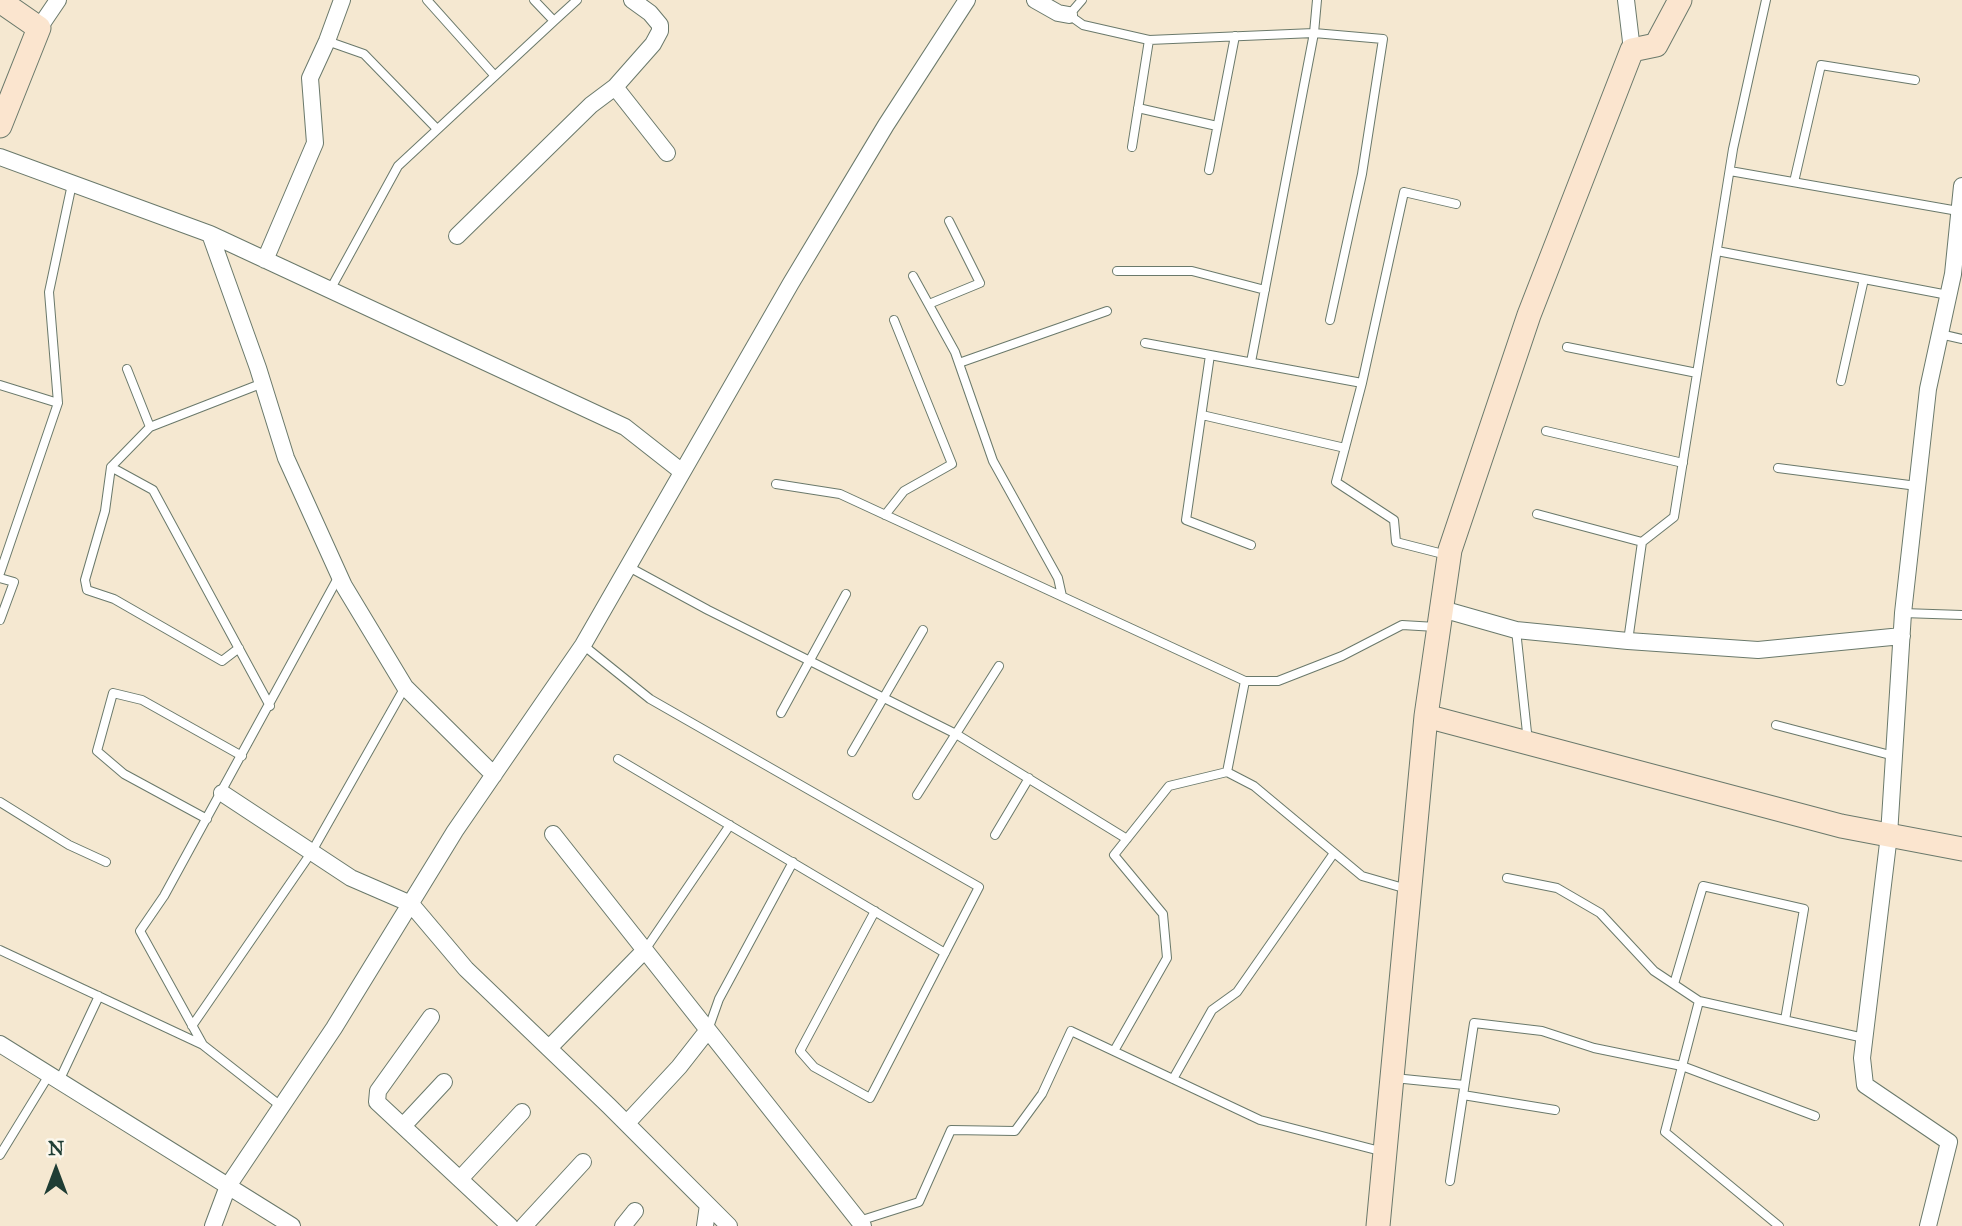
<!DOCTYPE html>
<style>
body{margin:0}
#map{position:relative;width:1962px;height:1226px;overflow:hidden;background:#f5e8d1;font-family:"IM FELL Great Primer",serif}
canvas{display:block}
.north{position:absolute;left:21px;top:1135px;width:70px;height:70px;-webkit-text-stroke:5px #fbf7ec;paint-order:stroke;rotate:0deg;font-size:19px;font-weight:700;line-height:28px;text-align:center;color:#1f3d34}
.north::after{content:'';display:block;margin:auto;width:24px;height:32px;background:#1f3d34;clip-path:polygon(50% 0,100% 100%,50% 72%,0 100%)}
</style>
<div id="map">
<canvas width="1962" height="1226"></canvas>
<div class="north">N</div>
</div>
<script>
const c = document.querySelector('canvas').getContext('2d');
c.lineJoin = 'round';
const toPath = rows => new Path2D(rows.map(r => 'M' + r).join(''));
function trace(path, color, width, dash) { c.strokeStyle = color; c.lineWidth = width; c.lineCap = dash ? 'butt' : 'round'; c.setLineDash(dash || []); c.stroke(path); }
const lane = toPath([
 [427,0,495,76],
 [1082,0,1069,15,1083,25,1149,40,1314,33,1383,39,1362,174,1330,320],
 [554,21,577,0],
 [327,41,364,54,437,129],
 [1138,108,1217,126],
 [1132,147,1149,40],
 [1209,170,1235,36],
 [1730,171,1958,211],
 [1794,182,1821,65,1915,80],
 [1717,251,1948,295],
 [1117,271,1192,271,1265,290],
 [913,276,955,352,993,461,1058,578,1062,596],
 [330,290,398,166,554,21,534,0],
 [929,304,980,283,949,221],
 [1940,334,1962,339],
 [1145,343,1362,383],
 [1567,347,1697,373],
 [1210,355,1186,520,1251,545],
 [1251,362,1314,33,1317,0],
 [959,363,1107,311],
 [127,369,150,427,263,383],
 [1841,381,1864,279],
 [0,385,58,403],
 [1202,415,1345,448],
 [150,427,111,467,105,511,85,580,87,590,114,599,222,661,239,648],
 [1546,431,1683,463],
 [111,467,153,490,270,706],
 [1778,468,1917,486],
 [776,484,840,494,1245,681,1278,681,1342,656,1402,625,1436,627],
 [1537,514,1642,542],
 [885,515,904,491,952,464,894,320],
 [1447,555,1396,542,1394,520,1336,482,1362,383,1404,192,1456,204],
 [627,566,708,610,956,734,1127,839],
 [0,573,58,403,49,292,72,184],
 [0,578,14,582,0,620],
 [1903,613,1962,615],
 [1516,630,1528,742],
 [1628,641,1642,542,1674,517,1733,149,1766,0],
 [583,645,650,699,979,887,870,1098,814,1067,800,1051,875,911],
 [781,713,846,594],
 [1776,725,1894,756],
 [852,752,923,630],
 [618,759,945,953],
 [1227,772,1245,681],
 [917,795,999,666],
 [0,802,69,845,106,862],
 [207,819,124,774,97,751,113,693,142,700,242,756],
 [995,835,1029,778],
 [1507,878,1557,888,1600,913,1654,971,1699,1001,1864,1038],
 [0,950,203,1045],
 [645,950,730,825],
 [1674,984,1703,886,1804,909,1785,1020],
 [1699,1001,1665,1132,1779,1226],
 [192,1026,311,853,405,687],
 [708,1030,719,999,793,862],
 [1114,1051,1167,958,1163,914,1114,855,1169,786,1227,772,1254,786,1362,876,1407,889],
 [1394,1078,1464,1085],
 [1173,1079,1212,1010,1237,992,1334,853],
 [59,1081,99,996],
 [1463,1095,1555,1110],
 [282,1107,203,1045,140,931,164,896,339,576],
 [0,1155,49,1075],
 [1450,1181,1474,1023,1542,1031,1594,1048,1682,1066,1815,1116],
 [859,1221,919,1202,951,1130,1015,1131,1042,1094,1071,1031,1260,1120,1384,1152]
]);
const street = toPath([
 [1035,0,1058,13,1069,15],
 [1626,0,1632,50],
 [39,28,58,0],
 [615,87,667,153],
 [0,157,210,234,625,427,681,471],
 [210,234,258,368,286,458,344,586,405,687,494,775],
 [457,236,591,105,615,87,653,44,660,31,660,25,650,13,632,0],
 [265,260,315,143,310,78,327,41,342,0],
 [1442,609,1516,630,1628,641,1758,650,1902,636],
 [222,793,351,878,411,904,466,969,609,1106,729,1226],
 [553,834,863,1226],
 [431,1017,378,1091,377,1102,510,1226],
 [0,1044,292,1226],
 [549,1048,645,950],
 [627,1123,679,1067,708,1030],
 [403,1126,444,1082],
 [460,1179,522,1112],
 [213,1226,228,1186,334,1028,455,831,583,645,791,283,886,125,967,0],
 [524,1226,583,1162],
 [623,1226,635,1211],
 [705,1226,708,1205],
 [1928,1226,1949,1142,1865,1085,1862,1058,1889,835,1903,613,1928,389,1953,274,1962,186]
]);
const secondary = toPath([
 [0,1,39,28,0,126],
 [1426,716,1841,826,1962,849],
 [1378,1226,1426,716,1450,550,1529,315,1632,50,1656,45,1680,0]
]);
trace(lane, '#6a796b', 10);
trace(street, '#6a796b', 18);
trace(secondary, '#6a796b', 25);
trace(lane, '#fff', 8);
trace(street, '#fff', 16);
trace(secondary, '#fbe5cf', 23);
</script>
